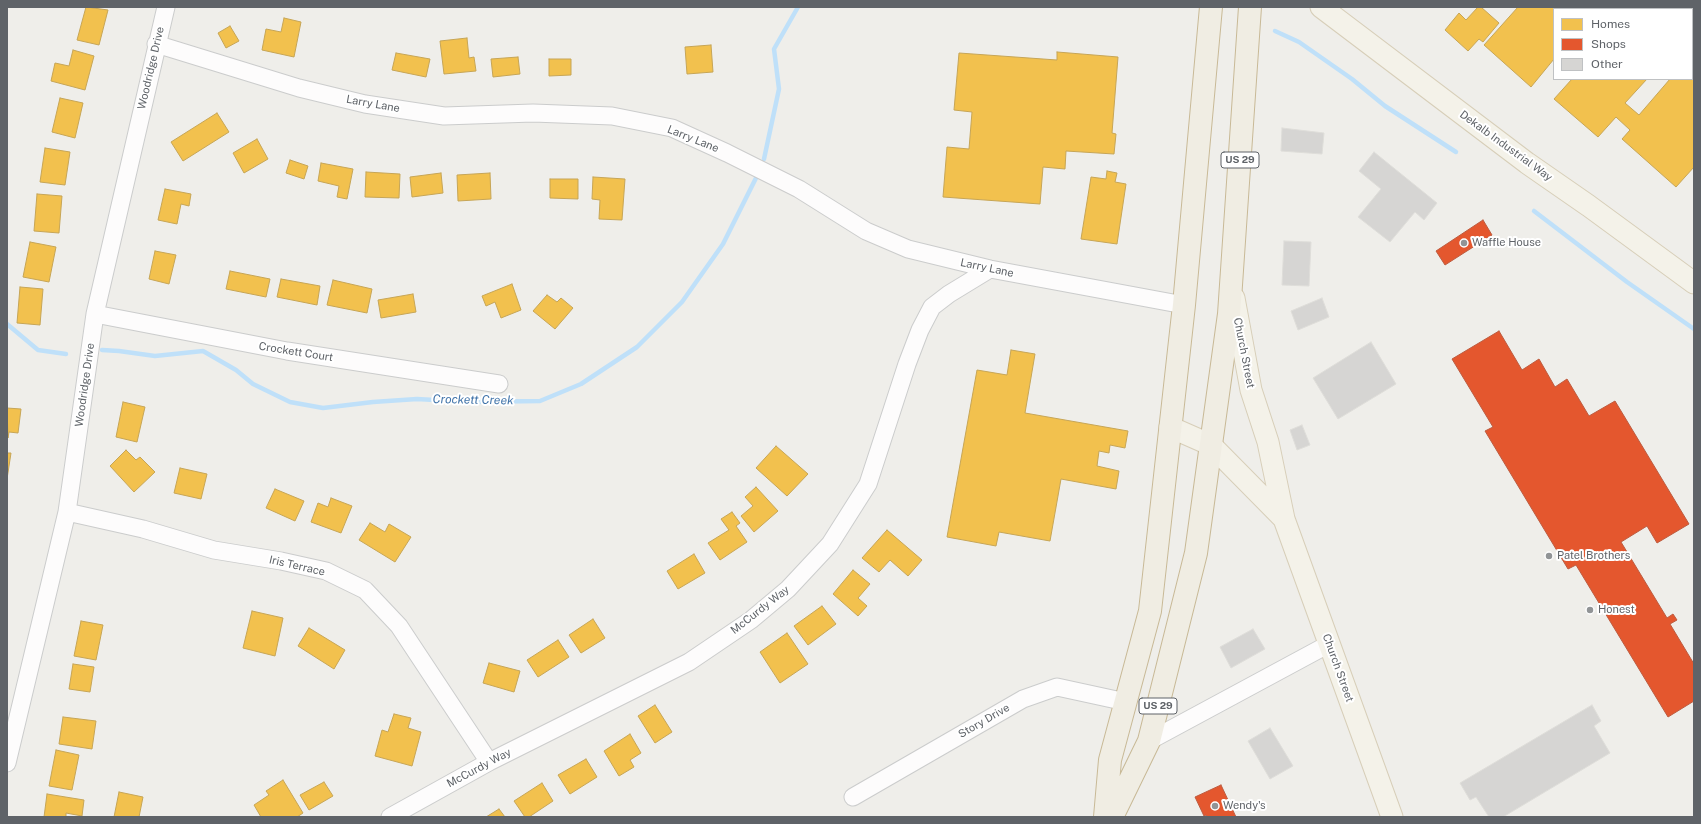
<!DOCTYPE html>
<style>
body{margin:0}
#map{position:relative;width:1701px;height:824px;overflow:hidden;background:#efeeea;font-family:"Public Sans",sans-serif}
canvas{display:block}
.frame{position:absolute;inset:0;border:8px solid #5f6368;pointer-events:none}
.legend{position:absolute;left:1553px;top:8px;width:140px;height:72px;box-sizing:border-box;background:#fff;border:1px solid #bfc1c3;margin:0;padding:5px 7px;list-style:none;font-size:12px;color:#5f6368}
.legend li{display:flex;align-items:center;gap:8px;height:20px}
.legend b{width:20px;border:1px solid #bfc1c3}
</style>
<div id="map">
<canvas width="1701" height="824"></canvas>
<div class="frame"></div>
<ul class="legend">
<li><b style="height:11px;background:#f2c14e"></b>Homes</li>
<li><b style="height:11px;background:#e4572e"></b>Shops</li>
<li><b style="height:11px;background:#d6d5d3"></b>Other</li>
</ul>
</div>
<script>
const c = document.querySelector('canvas').getContext('2d');
c.lineJoin = 'round';
function paint(path, color) { c.fillStyle = color; c.fill(path, 'evenodd'); }
const toPath = rows => new Path2D(rows.map(r => 'M' + r).join(''));
function trace(path, color, width, dash) { c.strokeStyle = color; c.lineWidth = width; c.lineCap = dash ? 'butt' : 'round'; c.setLineDash(dash || []); c.stroke(path); }
function drawText(font, color, halo, rows, align = 'center') {
  c.font = font + ' "Public Sans",sans-serif'; c.lineWidth = 4; c.setLineDash([]); c.textBaseline = 'middle'; c.strokeStyle = halo; c.fillStyle = color; for (const [text, x, y, turn = 0] of rows) {
    c.save(); c.translate(x, y); c.rotate((+turn || 0) * Math.PI / 180); c.textAlign = isNaN(turn) ? turn : align; if (halo) c.strokeText(text, 0, 0); c.fillText(text, 0, 0); c.restore();
  }
}
const homes = toPath([
 [86,7,108,10,99,45,77,40,86,7],
 [1478,7,1481,7,1499,23,1483,42,1479,39,1468,51,1445,30,1459,13,1466,20,1478,7],
 [1518,7,1592,7,1592,9,1554,9,1554,59,1531,87,1484,45,1518,7],
 [284,18,301,22,294,57,262,50,266,29,281,32,284,18],
 [230,26,239,41,226,48,218,33,230,26],
 [467,38,469,58,474,57,476,71,444,74,440,41,467,38],
 [711,45,713,72,687,74,685,47,711,45],
 [73,50,94,56,85,90,51,81,55,63,69,66,73,50],
 [1057,52,1118,57,1112,133,1116,134,1114,154,1066,151,1065,169,1043,167,1040,204,943,197,947,147,969,149,972,112,954,110,959,53,1057,60,1057,52],
 [1694,52,1694,167,1676,187,1622,139,1630,130,1616,117,1598,137,1554,99,1572,79,1647,79,1625,103,1639,115,1670,79,1692,79,1692,54,1694,52],
 [396,53,430,59,426,77,392,70,396,53],
 [518,57,520,74,493,77,491,59,518,57],
 [549,59,571,59,571,75,549,76,549,59],
 [60,98,83,103,75,138,52,132,60,98],
 [217,113,229,132,183,161,171,142,217,113],
 [257,139,268,159,244,173,233,153,257,139],
 [45,148,70,152,65,185,40,182,45,148],
 [290,160,308,166,304,179,286,173,290,160],
 [321,163,353,169,347,199,337,197,339,186,318,181,321,163],
 [1107,171,1117,173,1115,182,1126,184,1117,244,1081,239,1091,177,1106,179,1107,171],
 [366,172,400,174,399,198,365,197,366,172],
 [441,173,443,193,412,197,410,177,441,173],
 [490,173,491,199,458,201,457,175,490,173],
 [593,177,625,179,622,220,599,219,600,200,592,199,593,177],
 [550,179,578,179,578,199,550,198,550,179],
 [165,189,191,194,189,206,181,204,177,224,158,220,165,189],
 [37,194,62,196,59,233,34,231,37,194],
 [30,242,56,247,49,282,23,277,30,242],
 [155,251,176,255,169,284,149,279,155,251],
 [230,271,270,279,266,297,226,289,230,271],
 [281,279,320,286,317,305,277,297,281,279],
 [333,280,372,289,367,313,327,305,333,280],
 [512,284,521,310,501,318,495,302,486,306,482,296,512,284],
 [20,287,43,289,40,325,17,323,20,287],
 [413,294,416,312,381,318,378,300,413,294],
 [547,295,557,302,561,298,573,308,555,329,533,311,547,295],
 [1011,350,1035,354,1025,413,1128,431,1125,448,1110,445,1109,453,1099,451,1097,466,1119,471,1116,489,1061,479,1050,541,999,532,996,546,947,537,977,370,1007,375,1011,350],
 [123,402,145,407,137,442,116,437,123,402],
 [7,408,21,409,18,433,9,432,8,438,7,408],
 [776,446,808,474,787,496,756,468,776,446],
 [126,450,136,460,140,457,155,472,134,492,110,466,126,450],
 [7,453,11,453,7,479,7,453],
 [180,468,207,474,201,499,174,493,180,468],
 [756,487,778,511,754,532,741,516,753,506,745,497,756,487],
 [275,489,304,501,295,521,266,508,275,489],
 [331,498,352,506,341,533,311,522,318,503,328,507,331,498],
 [732,512,740,523,736,526,747,542,720,560,708,543,729,530,721,519,732,512],
 [370,523,385,532,389,524,411,537,395,562,359,540,370,523],
 [887,530,922,560,908,576,890,560,879,572,862,558,887,530],
 [694,554,705,573,678,589,667,571,694,554],
 [853,570,870,584,858,598,867,606,858,616,833,594,853,570],
 [822,606,836,624,808,645,794,626,822,606],
 [252,611,283,618,275,656,243,648,252,611],
 [593,619,605,638,581,653,569,635,593,619],
 [81,621,103,625,96,660,74,656,81,621],
 [309,628,345,650,334,669,298,646,309,628],
 [787,633,808,664,780,683,760,652,787,633],
 [558,640,569,657,538,677,527,660,558,640],
 [489,663,520,671,514,692,483,683,489,663],
 [73,664,94,667,90,692,69,689,73,664],
 [655,705,672,732,655,743,638,716,655,705],
 [394,714,411,718,408,728,421,732,412,766,375,756,382,730,388,732,394,714],
 [63,717,96,721,92,749,59,744,63,717],
 [630,734,641,753,630,760,634,767,619,776,604,751,630,734],
 [56,750,79,755,72,790,49,786,56,750],
 [586,759,597,777,570,794,558,775,586,759],
 [283,780,303,813,297,817,261,817,254,805,269,795,266,791,283,780],
 [324,782,333,796,309,810,300,795,324,782],
 [542,783,553,801,529,817,525,817,514,801,542,783],
 [119,792,143,797,139,817,114,817,119,792],
 [47,794,84,800,82,816,66,813,66,817,44,817,47,794],
 [499,809,505,817,486,817,499,809]
]);
paint(homes, '#f2c14e');
trace(homes, '#c6a556', 1);
const shops = toPath([
 [1483,220,1492,235,1445,265,1436,251,1483,220],
 [1499,331,1522,370,1539,359,1555,387,1567,379,1589,416,1615,401,1689,524,1657,543,1647,526,1621,542,1667,618,1673,614,1677,620,1670,624,1694,664,1694,701,1668,717,1576,565,1568,569,1485,431,1493,427,1452,359,1499,331],
 [1221,785,1236,817,1207,817,1206,815,1204,816,1195,797,1221,785]
]);
paint(shops, '#e4572e');
trace(shops, '#bc5b3f', 1);
trace(toPath([
 [1275,31,1299,42,1352,79,1385,106,1456,152],
 [764,159,779,89,774,49,798,7],
 [1534,211,1627,282,1694,329],
 [7,324,38,350,66,354],
 [102,350,119,351,155,356,203,351,236,370,253,384,290,402,323,408,373,402,417,399,470,402,540,401,581,384,637,347,682,302,723,244,756,178]
]), '#bfe0f9', 4.5);
const building = toPath([
 [1282,128,1324,133,1322,154,1281,151,1282,128],
 [1374,152,1437,203,1424,220,1415,212,1390,242,1358,217,1381,189,1359,171,1374,152],
 [1284,241,1311,242,1309,286,1282,285,1284,241],
 [1322,298,1329,317,1298,330,1291,311,1322,298],
 [1371,342,1396,384,1338,419,1313,378,1371,342],
 [1302,425,1310,445,1297,450,1290,430,1302,425],
 [1253,629,1265,649,1231,668,1220,647,1253,629],
 [1592,705,1601,721,1594,726,1610,753,1503,817,1489,817,1476,797,1470,800,1460,783,1592,705],
 [1270,728,1293,766,1270,779,1248,741,1270,728]
]);
paint(building, '#d6d5d3');
trace(building, '#deddd9', 1);
const minor = toPath([
 [156,44,299,88,365,104,444,116,533,113,612,116,672,128,727,153,799,189,866,231,908,249,990,269,1184,305],
 [95,314,287,351,499,384],
 [67,512,143,529,214,550,281,561,326,571,365,590,399,626,489,762],
 [1149,741,1329,644],
 [7,763,67,512,95,314,166,7],
 [853,797,1023,699,1057,687,1126,702],
 [390,817,489,762,689,662,751,620,788,589,830,544,868,484,907,364,920,330,932,307,949,294,990,269]
]);
const major = toPath([
 [1321,7,1527,163,1589,206,1694,283],
 [1234,298,1251,390,1268,442,1284,519,1392,817],
 [1170,427,1211,445,1284,519]
]);
const highway = toPath([
 [1105,817,1110,760,1150,611,1184,305,1211,7],
 [1112,817,1149,741,1196,553,1229,314,1250,7]
]);
trace(minor, '#cbcccc', 19);
trace(major, '#d7ceb8', 23);
trace(highway, '#c8b996', 24);
trace(minor, '#fdfcfc', 17);
trace(major, '#f4f2e9', 21);
trace(highway, '#f0ede3', 22);
for (const [x, y, r, color] of [
 [1464,243,4,"#919496"],
 [1549,556,4,"#919496"],
 [1590,610,4,"#919496"],
 [1215,806,4,"#919496"]
]) { const dot = new Path2D(); dot.arc(x, y, r, 0, 2 * Math.PI); c.fillStyle = color; c.fill(dot); trace(dot, '#fff', 1.5); }
for (const [x, y, w] of [
 [1240,160,38],
 [1158,706,38]
]) { const box = new Path2D(); box.roundRect(x - w / 2, y - 8, w, 16, 3); c.fillStyle = '#fff'; c.fill(box); trace(box, '#5f6368', 1); }
drawText('bold 10px', '#5f6368', null, [
 ["US 29",1240,160],
 ["US 29",1158,706]
]);
drawText('11px', '#5f6368', '#fff', [
 ["Woodridge Drive",151,68,-77],
 ["Larry Lane",373,104,10],
 ["Larry Lane",693,139,22],
 ["Dekalb Industrial Way",1506,146,36],
 ["Larry Lane",987,268,12],
 ["Crockett Court",296,352,9],
 ["Church Street",1244,353,79],
 ["Woodridge Drive",85,385,-82],
 ["Iris Terrace",297,566,13],
 ["McCurdy Way",760,610,-38],
 ["Church Street",1338,668,70],
 ["Story Drive",984,721,-30],
 ["McCurdy Way",479,768,-28]
]);
drawText('11px', '#5f6368', '#fff', [
 ["Waffle House",1472,243],
 ["Patel Brothers",1557,556],
 ["Honest",1598,610],
 ["Wendy's",1223,806]
], 'left');
drawText('italic 12px', '#4174aa', '#fff', [
 ["Crockett Creek",473,400,1]
]);
</script>
